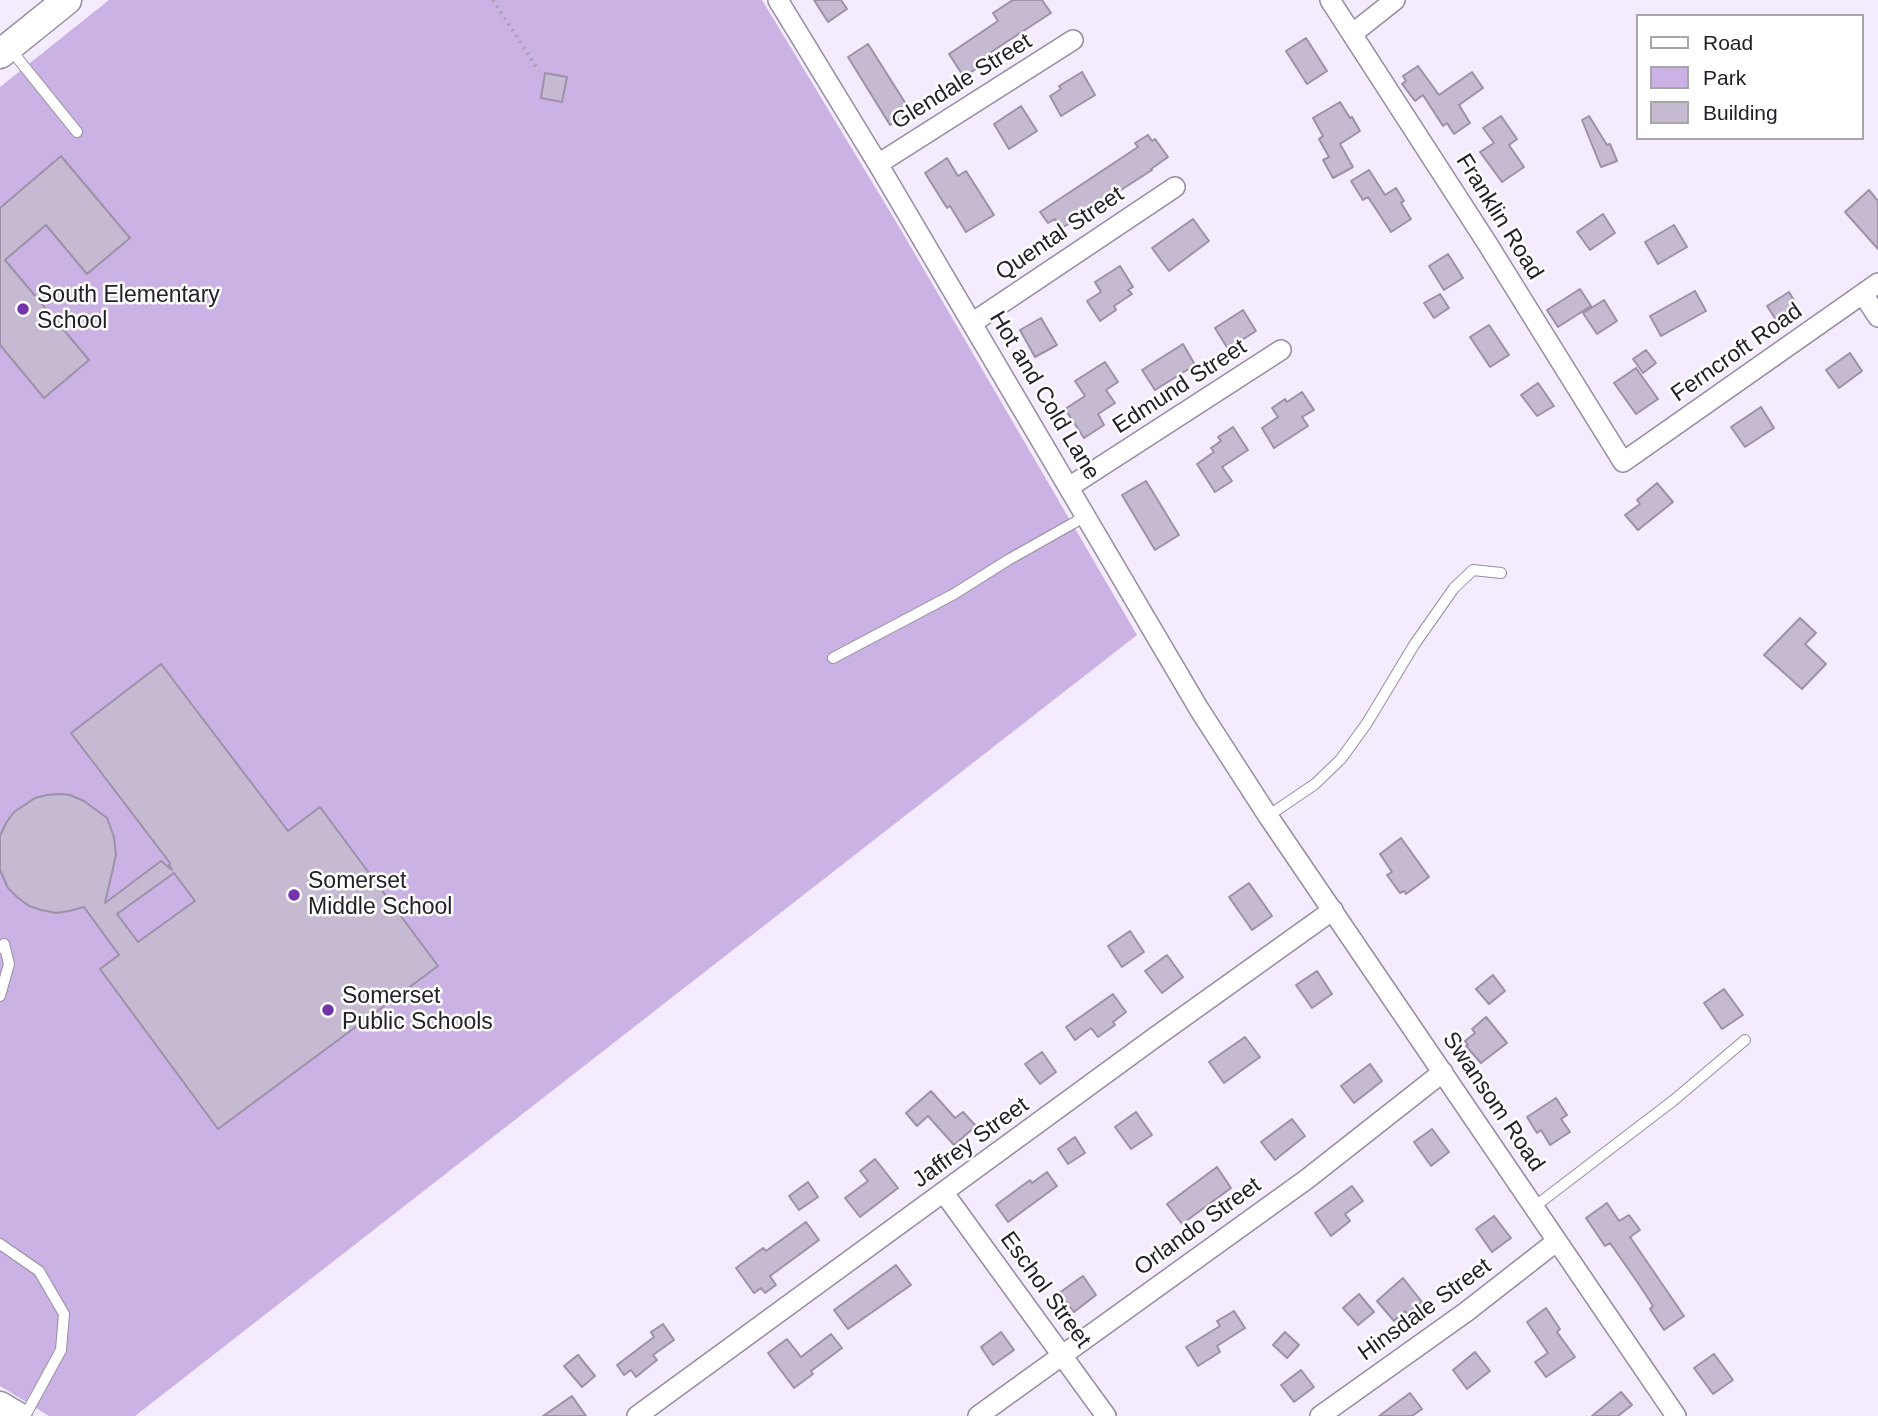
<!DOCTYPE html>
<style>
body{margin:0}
#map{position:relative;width:1878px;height:1416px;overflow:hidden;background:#f4ebff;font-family:Helvetica,sans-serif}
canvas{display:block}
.legend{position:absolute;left:1636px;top:14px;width:228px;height:126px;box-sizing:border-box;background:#fff;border:2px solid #a7a6a9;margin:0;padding:9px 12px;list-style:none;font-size:21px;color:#242029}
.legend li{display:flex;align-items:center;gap:14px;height:35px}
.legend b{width:35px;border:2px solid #a7a6a9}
</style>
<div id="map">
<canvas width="1878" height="1416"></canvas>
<ul class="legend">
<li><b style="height:9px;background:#fff"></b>Road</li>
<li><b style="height:19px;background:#cab2e5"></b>Park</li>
<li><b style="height:19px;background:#c5bad1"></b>Building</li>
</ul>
</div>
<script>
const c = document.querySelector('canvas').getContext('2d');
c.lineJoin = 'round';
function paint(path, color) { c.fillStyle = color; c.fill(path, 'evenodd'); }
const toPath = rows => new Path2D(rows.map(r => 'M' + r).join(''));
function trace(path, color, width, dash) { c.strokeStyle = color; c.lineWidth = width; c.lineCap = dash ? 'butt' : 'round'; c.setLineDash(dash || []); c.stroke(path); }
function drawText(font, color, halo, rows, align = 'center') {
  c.font = font + ' Helvetica,sans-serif'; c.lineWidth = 5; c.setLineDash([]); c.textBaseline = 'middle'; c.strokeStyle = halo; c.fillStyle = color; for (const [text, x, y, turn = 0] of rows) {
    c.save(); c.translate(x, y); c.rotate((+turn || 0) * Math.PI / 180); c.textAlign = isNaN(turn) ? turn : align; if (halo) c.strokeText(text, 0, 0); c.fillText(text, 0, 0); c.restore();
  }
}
paint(toPath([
 [109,0,762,0,898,225,1137,635,135,1416,49,1416,0,1386,0,87]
]), '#cab2e5');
const building = toPath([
 [814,0,841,0,847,9,828,22,814,0],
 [1013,0,1042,0,1051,13,988,54,990,56,979,64,980,66,967,75,964,72,962,74,949,54,998,21,993,13,1013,0],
 [1306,38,1327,71,1307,84,1286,51,1306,38],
 [868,44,911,112,890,125,848,57,868,44],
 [1418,66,1439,95,1472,72,1483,88,1459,105,1470,123,1454,134,1447,123,1443,126,1423,95,1415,101,1402,84,1406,81,1403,76,1418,66],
 [1082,72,1095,95,1061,116,1050,96,1061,89,1059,86,1082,72],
 [545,73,567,77,562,102,541,98,545,73],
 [1340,102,1350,118,1352,117,1360,131,1340,144,1353,167,1333,178,1323,160,1329,157,1319,139,1323,136,1313,118,1340,102],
 [1021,106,1037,131,1009,149,994,124,1021,106],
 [1501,116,1517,139,1509,145,1524,167,1502,182,1480,152,1494,143,1483,128,1501,116],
 [1589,116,1607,145,1610,144,1617,161,1601,167,1582,120,1589,116],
 [1148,135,1152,141,1155,139,1168,157,1151,169,1152,170,1062,228,1055,219,1048,223,1040,212,1138,147,1135,143,1148,135],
 [61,156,130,238,87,274,46,225,5,260,89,360,44,398,0,345,0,208,61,156],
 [947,158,958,176,966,171,994,215,966,232,950,206,947,208,925,173,947,158],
 [1369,170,1385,195,1396,188,1404,201,1401,203,1411,219,1391,232,1368,197,1363,200,1351,181,1369,170],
 [1869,190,1878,201,1878,249,1845,212,1869,190],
 [1603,214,1615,233,1590,250,1577,232,1603,214],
 [1193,219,1209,241,1169,271,1152,248,1193,219],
 [1674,225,1687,247,1658,264,1645,242,1674,225],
 [1448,254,1463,278,1444,290,1429,266,1448,254],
 [1120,266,1133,287,1128,290,1132,294,1114,306,1116,310,1100,321,1087,301,1101,292,1095,282,1120,266],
 [1580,289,1591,306,1558,327,1547,310,1580,289],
 [1695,291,1706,311,1661,336,1650,316,1695,291],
 [1789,292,1801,312,1780,326,1767,306,1789,292],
 [1440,294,1449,308,1434,318,1424,303,1440,294],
 [1604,300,1617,321,1597,334,1583,313,1604,300],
 [1243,310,1256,331,1228,349,1215,328,1243,310],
 [1041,318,1057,345,1035,357,1020,330,1041,318],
 [1489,325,1509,355,1490,367,1470,337,1489,325],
 [1183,344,1195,365,1155,390,1142,370,1183,344],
 [1646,350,1656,363,1643,373,1633,359,1646,350],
 [1850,353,1862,371,1839,388,1826,370,1850,353],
 [1105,362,1118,382,1106,390,1115,403,1098,414,1104,425,1084,438,1065,409,1085,396,1075,381,1105,362],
 [1636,368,1658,399,1636,414,1614,383,1636,368],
 [1538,383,1554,406,1537,416,1521,395,1538,383],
 [1302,392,1314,410,1302,417,1308,426,1274,448,1262,428,1278,417,1272,408,1285,399,1287,402,1302,392],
 [1761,407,1774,428,1745,447,1731,427,1761,407],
 [1233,427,1248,450,1222,467,1232,481,1215,492,1197,464,1214,452,1211,448,1221,441,1218,437,1233,427],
 [1146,481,1179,535,1155,550,1122,495,1146,481],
 [1657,483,1673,502,1638,530,1625,515,1640,504,1637,500,1657,483],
 [1800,618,1816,633,1805,644,1826,664,1802,689,1764,655,1800,618],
 [161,664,288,831,320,807,438,966,218,1129,100,969,119,955,84,907,69,911,56,913,41,910,29,906,17,897,8,888,0,870,0,836,6,823,14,812,35,798,47,795,60,794,70,795,84,801,107,818,114,837,116,855,105,903,161,861,172,870,169,865,170,863,71,733,161,664],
 [174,873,195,901,138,942,117,914,174,873],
 [1401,838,1429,877,1406,894,1404,891,1400,893,1387,875,1392,872,1380,854,1401,838],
 [1249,883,1272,916,1252,930,1229,897,1249,883],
 [1130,931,1144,952,1122,967,1108,946,1130,931],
 [1167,955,1183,977,1162,993,1145,971,1167,955],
 [1317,971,1332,994,1312,1008,1296,985,1317,971],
 [1493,975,1505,991,1489,1004,1476,989,1493,975],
 [1724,989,1743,1015,1722,1029,1704,1003,1724,989],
 [1113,994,1126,1012,1113,1022,1115,1025,1098,1037,1091,1028,1075,1040,1066,1027,1113,994],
 [1486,1017,1507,1043,1481,1063,1466,1046,1468,1045,1465,1041,1475,1033,1472,1029,1486,1017],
 [1245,1037,1260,1057,1224,1083,1209,1062,1245,1037],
 [1042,1052,1056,1072,1040,1084,1025,1064,1042,1052],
 [1370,1064,1382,1081,1354,1103,1341,1086,1370,1064],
 [931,1091,955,1118,963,1112,976,1126,954,1145,928,1116,917,1126,906,1113,931,1091],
 [1556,1098,1567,1115,1561,1119,1570,1132,1550,1145,1541,1130,1537,1133,1527,1117,1556,1098],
 [1136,1112,1152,1135,1131,1149,1115,1127,1136,1112],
 [1292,1119,1305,1136,1275,1160,1261,1142,1292,1119],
 [1432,1129,1449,1152,1431,1166,1414,1142,1432,1129],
 [1075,1137,1085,1153,1068,1164,1058,1149,1075,1137],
 [875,1159,898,1188,860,1217,845,1198,868,1181,860,1171,875,1159],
 [1217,1167,1231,1188,1182,1224,1167,1204,1217,1167],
 [1047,1172,1057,1186,1008,1222,996,1205,1030,1180,1032,1183,1047,1172],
 [808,1182,818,1197,799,1210,789,1196,808,1182],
 [1352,1186,1363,1201,1345,1214,1350,1221,1331,1236,1315,1213,1352,1186],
 [1607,1203,1619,1221,1629,1215,1640,1230,1630,1237,1684,1316,1664,1330,1650,1309,1653,1306,1638,1283,1610,1243,1605,1246,1586,1218,1607,1203],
 [1494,1216,1511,1238,1492,1252,1476,1229,1494,1216],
 [806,1222,819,1240,770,1276,776,1285,765,1293,761,1288,754,1293,736,1268,763,1248,766,1251,806,1222],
 [896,1265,911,1285,848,1329,834,1310,896,1265],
 [1083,1276,1096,1295,1074,1312,1059,1293,1083,1276],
 [1403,1278,1422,1302,1407,1314,1405,1311,1394,1321,1377,1301,1403,1278],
 [1359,1294,1374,1312,1358,1325,1343,1308,1359,1294],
 [1546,1308,1560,1329,1557,1332,1575,1357,1546,1377,1535,1362,1548,1353,1527,1322,1546,1308],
 [1234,1311,1245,1328,1217,1346,1220,1352,1198,1366,1186,1347,1220,1326,1217,1321,1234,1311],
 [663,1324,674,1340,653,1355,657,1360,636,1377,631,1370,624,1375,617,1365,654,1337,651,1332,663,1324],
 [1001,1332,1014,1350,993,1365,981,1347,1001,1332],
 [1285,1332,1299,1345,1287,1358,1273,1345,1285,1332],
 [831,1334,842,1348,811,1371,813,1374,794,1388,768,1353,787,1339,801,1357,831,1334],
 [1475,1352,1490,1371,1467,1389,1453,1370,1475,1352],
 [1714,1354,1733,1380,1713,1394,1694,1368,1714,1354],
 [578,1355,595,1376,582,1387,564,1366,578,1355],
 [1301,1370,1314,1387,1294,1402,1281,1385,1301,1370],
 [1621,1392,1632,1405,1618,1416,1592,1416,1621,1392],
 [1410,1393,1422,1409,1412,1416,1379,1416,1410,1393],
 [572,1396,586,1416,543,1416,572,1396]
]);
paint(building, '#c5bad1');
trace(building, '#9c91a8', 2);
const service = toPath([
 [11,50,77,132],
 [833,658,954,594,1008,560,1086,516],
 [1268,816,1315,784,1341,759,1367,723,1414,645,1454,588,1473,570,1501,573],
 [0,948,4,944,9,964,0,996],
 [1534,1207,1674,1100,1745,1040],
 [0,1244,39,1271,64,1314,61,1350,25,1416]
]);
const minor = toPath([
 [778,0,878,164,1199,709,1268,816,1676,1416],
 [1330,0,1487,243,1623,462,1878,283],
 [1352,34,1395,0],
 [878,164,1073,40],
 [1863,294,1878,317],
 [972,323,1175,187],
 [1069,487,1281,350],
 [944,1193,1106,1416],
 [637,1416,1154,1038,1333,910],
 [978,1416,1307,1179,1443,1072],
 [1320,1416,1466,1312,1557,1241]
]);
const secondary = toPath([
 [0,54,67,0],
 [0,1406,17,1416]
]);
trace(service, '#968ca2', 12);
trace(minor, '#968ca2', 22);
trace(secondary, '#968ca2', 31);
trace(toPath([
 [493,0,539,71]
]), '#a59ead', 3.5, [2, 5]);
trace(service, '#fff', 10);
trace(minor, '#fff', 19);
trace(secondary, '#fff', 28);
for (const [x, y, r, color] of [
 [23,309,7,"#7433a8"],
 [294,895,7,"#7433a8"],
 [328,1010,7,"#7433a8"]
]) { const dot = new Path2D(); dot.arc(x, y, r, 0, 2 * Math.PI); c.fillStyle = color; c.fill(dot); trace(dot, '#fff', 2.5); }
drawText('23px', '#242029', '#fff', [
 ["Glendale Street",962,82,-32],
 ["Franklin Road",1499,217,58],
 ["Quental Street",1060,234,-34],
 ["Ferncroft Road",1737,353,-35],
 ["Edmund Street",1180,387,-33],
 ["Hot and Cold Lane",1044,396,59],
 ["Swansom Road",1493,1102,56],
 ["Jaffrey Street",971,1143,-36],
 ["Orlando Street",1198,1227,-36],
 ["Eschol Street",1045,1290,54],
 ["Hinsdale Street",1425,1310,-36]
]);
drawText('23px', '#242029', '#fff', [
 ["South Elementary",37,296],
 ["School",37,322],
 ["Somerset",308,882],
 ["Middle School",308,908],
 ["Somerset",342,997],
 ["Public Schools",342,1023]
], 'left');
</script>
